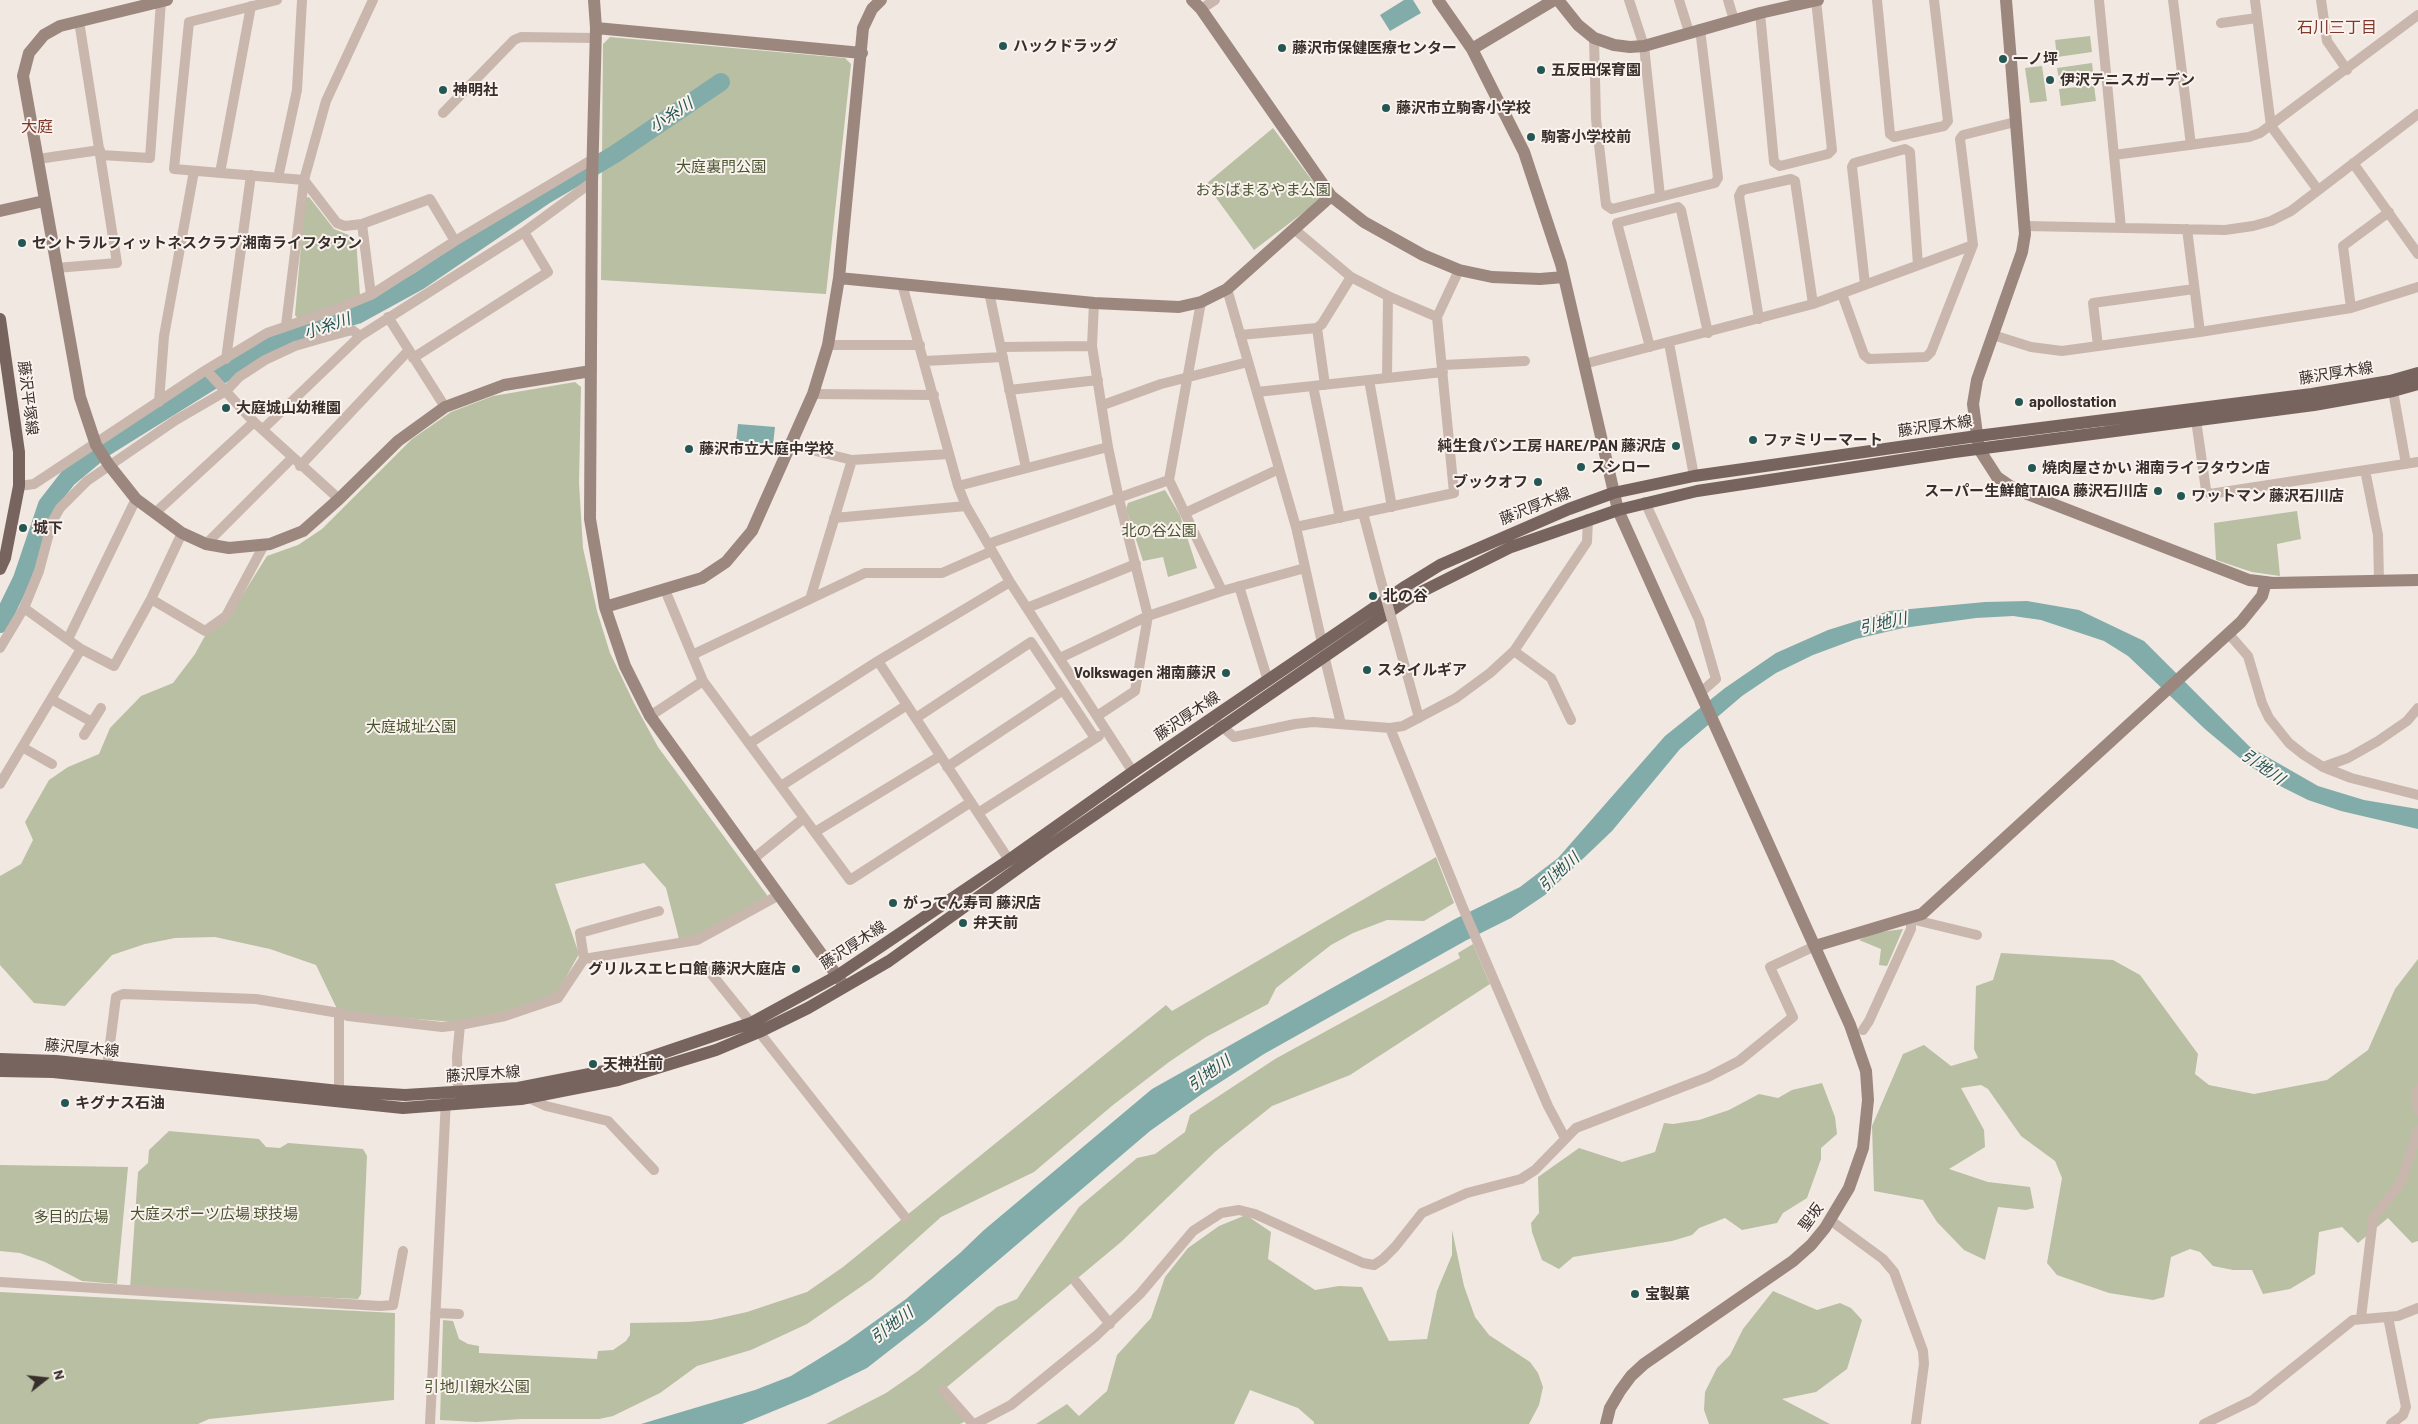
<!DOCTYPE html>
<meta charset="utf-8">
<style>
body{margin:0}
#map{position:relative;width:2418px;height:1424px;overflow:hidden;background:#f1e8e1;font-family:Barlow,sans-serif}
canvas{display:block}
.north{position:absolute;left:20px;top:1354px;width:50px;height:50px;-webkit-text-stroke:4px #f9f2ed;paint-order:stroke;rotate:74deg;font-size:14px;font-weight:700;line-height:20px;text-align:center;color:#382e2b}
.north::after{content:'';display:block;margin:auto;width:18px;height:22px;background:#382e2b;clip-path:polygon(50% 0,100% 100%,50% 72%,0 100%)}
</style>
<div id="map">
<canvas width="2418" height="1424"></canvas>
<div class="north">N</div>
</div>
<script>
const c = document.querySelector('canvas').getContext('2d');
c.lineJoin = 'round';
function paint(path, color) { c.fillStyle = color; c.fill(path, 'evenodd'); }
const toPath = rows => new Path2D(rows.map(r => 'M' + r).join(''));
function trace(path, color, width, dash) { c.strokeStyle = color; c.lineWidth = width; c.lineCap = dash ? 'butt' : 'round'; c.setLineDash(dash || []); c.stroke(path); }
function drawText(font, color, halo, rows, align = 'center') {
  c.font = font + ' Barlow,"Noto Sans JP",sans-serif'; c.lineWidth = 4; c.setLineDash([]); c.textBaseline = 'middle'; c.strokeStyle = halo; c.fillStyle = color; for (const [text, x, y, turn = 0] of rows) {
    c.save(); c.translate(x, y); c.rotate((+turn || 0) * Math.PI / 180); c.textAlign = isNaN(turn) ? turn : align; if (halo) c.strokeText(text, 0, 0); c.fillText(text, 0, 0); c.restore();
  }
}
paint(toPath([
 [2090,36,2092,52,2057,57,2055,40],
 [610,37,845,58,851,64,826,294,601,280,603,44],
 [2092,63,2094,80,2060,84,2057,68],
 [2042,66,2047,101,2030,103,2025,68],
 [2094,85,2096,101,2061,106,2059,89],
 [1273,128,1320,191,1320,200,1254,250,1206,184],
 [309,197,334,229,356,238,360,296,298,319,295,315,305,198],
 [575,382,581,387,579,483,583,548,597,611,610,653,634,703,658,747,767,895,767,900,702,934,679,939,666,888,644,863,555,884,579,954,556,995,507,1012,454,1022,339,1013,316,965,270,949,215,937,175,938,145,944,112,955,65,1006,34,1003,0,965,0,876,21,864,33,840,25,822,49,780,68,767,99,754,110,728,141,696,173,683,195,654,206,634,228,618,267,556,298,545,322,529,412,439,451,412,493,396],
 [1165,490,1180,515,1197,568,1168,577,1163,557,1143,561,1126,509,1128,503],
 [2297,511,2301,539,2277,544,2280,576,2252,572,2216,560,2214,523],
 [1436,857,1454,903,1424,921,1387,920,1353,933,1331,945,1276,988,1268,1004,1206,1037,1169,1062,1113,1105,1034,1172,941,1217,872,1279,807,1324,751,1350,697,1366,660,1393,613,1416,599,1419,521,1419,476,1422,440,1420,443,1320,453,1321,459,1339,468,1344,479,1346,479,1353,597,1359,598,1351,613,1350,626,1341,630,1335,630,1323,687,1322,711,1320,747,1312,807,1292,843,1267,1166,1005,1172,1011],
 [1903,929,1887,966,1879,965,1881,949,1859,940,1873,933],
 [1473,944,1490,984,1350,1075,1272,1106,1216,1151,1121,1242,941,1392,966,1421,960,1424,826,1424,886,1393,918,1371,997,1307,1017,1299,1079,1207,1137,1158,1155,1154,1185,1132,1190,1115,1275,1059,1460,958,1458,953],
 [2001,953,2113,960,2140,975,2198,1054,2195,1074,2209,1085,2254,1094,2327,1080,2368,1050,2395,989,2418,959,2418,1241,2412,1243,2388,1218,2358,1243,2342,1227,2319,1232,2315,1274,2290,1289,2263,1294,2252,1270,2233,1270,2213,1266,2200,1252,2190,1249,2171,1257,2164,1297,2153,1300,2109,1293,2057,1275,2047,1263,2062,1178,2055,1161,2021,1136,1988,1089,1981,1085,1961,1088,1984,1130,1985,1147,1949,1169,1988,1182,2030,1187,2034,1208,2026,1210,1998,1207,1985,1260,1964,1250,1937,1222,1923,1200,1874,1191,1872,1126,1903,1054,1924,1045,1951,1066,1978,1058,1974,1049,1976,986,1993,980],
 [1822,1083,1835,1117,1837,1134,1821,1148,1821,1159,1807,1198,1783,1213,1777,1223,1742,1230,1725,1218,1699,1228,1692,1235,1672,1241,1573,1257,1559,1269,1542,1260,1532,1232,1531,1223,1539,1213,1538,1177,1579,1148,1622,1162,1655,1152,1664,1123,1673,1124,1699,1120,1729,1110,1759,1094,1778,1098,1792,1090],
 [169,1131,259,1139,266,1147,280,1148,288,1143,363,1149,367,1156,361,1294,358,1299,130,1289,138,1172,148,1163,149,1150],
 [0,1165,128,1167,117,1284,82,1281,45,1262,20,1253,0,1251],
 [1246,1215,1271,1232,1268,1259,1315,1290,1339,1286,1362,1287,1389,1341,1427,1339,1437,1291,1452,1255,1452,1230,1464,1286,1475,1317,1489,1335,1530,1362,1538,1373,1543,1387,1539,1405,1529,1424,1314,1424,1314,1422,1298,1408,1250,1390,1234,1424,1036,1424,1067,1404,1079,1416,1107,1391,1117,1355,1151,1318,1165,1277,1188,1248,1219,1226],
 [1773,1291,1817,1310,1840,1303,1851,1308,1862,1320,1847,1369,1816,1392,1782,1399,1830,1424,1709,1424,1704,1410,1705,1392,1717,1368,1730,1355,1743,1329],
 [0,1292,395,1313,394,1400,209,1419,198,1424,0,1424]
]), '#b9bfa2');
paint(toPath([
 [1404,0,1413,0,1421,13,1390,31,1380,15],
 [738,424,775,427,773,445,736,442],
 [2027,601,2079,610,2144,641,2250,747,2318,786,2364,800,2418,809,2418,829,2341,811,2308,800,2282,787,2247,764,2206,730,2128,656,2104,641,2041,620,2013,616,1976,618,1903,628,1856,639,1813,655,1776,673,1742,696,1680,749,1612,831,1545,895,1511,918,1465,941,1264,1054,1202,1094,1150,1131,926,1322,867,1368,810,1396,742,1424,641,1424,755,1390,791,1376,846,1342,906,1299,960,1253,984,1230,1152,1089,1455,919,1520,887,1558,858,1665,736,1725,688,1776,653,1828,630,1889,611,1985,602]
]), '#82aca9');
trace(toPath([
 [0,624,22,579,47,505,68,478,104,448,266,347,278,340,357,315,419,281,544,196,615,154,721,82]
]), '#82aca9', 18);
trace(toPath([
 [277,0,189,22,174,169,304,180,337,223,345,226,362,224,430,199,455,241],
 [1629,0,1644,46,1660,196],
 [1679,0,1689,32],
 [1728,0,1734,20],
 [1877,0,1890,134,1894,137,1944,126,1948,121,1934,0],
 [2099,0,2121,228],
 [2173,0,2191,145],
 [2255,0,2271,126,2318,190],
 [2321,0,2327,41,2347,70],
 [1201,9,1215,0],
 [1760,13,1774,162,1780,166,1828,154,1832,150,1816,0],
 [2221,23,2257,18],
 [1594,38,1596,119,1606,205,1612,209,1715,183,1718,178,1700,29],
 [443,113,514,40,521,37,595,38],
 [101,155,150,158,161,1],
 [2114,155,2249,137,2260,133,2418,15],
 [38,159,100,150],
 [2353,163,2418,254],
 [220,173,251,6],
 [278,178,297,90,302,0],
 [362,224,371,295],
 [2025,226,2225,230,2253,226,2271,221,2291,211,2418,114],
 [1294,229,1351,277,1388,296,1437,317],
 [2187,229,2200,332],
 [524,232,592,182],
 [56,268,117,263,79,21],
 [902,284,958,486,966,506,1010,582,1133,772],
 [1865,284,1852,167,1854,163,1905,149,1910,152,1918,265],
 [1227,289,1296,527,1322,643],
 [989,292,1026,468],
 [1842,294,1864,355,1869,359,1926,357,1931,352,1973,245,1960,139,1963,135,2015,122],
 [1201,302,1169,480,1222,591],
 [1094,303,1092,346,1108,447,1119,499,1148,616,1135,691,1097,716],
 [2351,308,2343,246,2389,212],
 [388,317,445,407],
 [1759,319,1739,196,1742,190,1791,179,1795,181,1813,304],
 [286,325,304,180,326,101,373,0],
 [1317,328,1325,385],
 [1240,335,1317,328,1322,324,1351,277],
 [1993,335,2031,347,2062,351,2200,332,2351,308,2418,287],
 [1669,343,1694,476],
 [828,345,920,345],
 [2098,346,2093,303,2194,289],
 [1001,347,1092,346],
 [1650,347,1617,223,1678,207,1681,210,1708,333],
 [226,359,251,175],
 [925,361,1003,357],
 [1584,364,1813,304,1973,245],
 [1443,365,1525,361],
 [206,370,254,422,339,499],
 [1387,378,1388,296],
 [1369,380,1392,507],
 [1313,386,1340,518],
 [1009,390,1098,380],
 [2393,391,2406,464],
 [1257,392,1443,372],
 [813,394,934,395],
 [159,402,164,336,194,171],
 [1103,405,1161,384,1248,362],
 [2196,420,2206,490,2210,494,2418,462],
 [263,429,360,336],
 [791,445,852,460,949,454],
 [300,466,409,350],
 [2365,470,2378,535,2379,581],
 [19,486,34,484,206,370,267,333,337,309,371,295,455,241,593,159],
 [958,486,1108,447],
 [1645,502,1699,620,1716,679,1700,693],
 [155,513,254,422],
 [1185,513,1279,469],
 [1363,513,1381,581],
 [834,518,966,506],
 [1296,527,1454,493,1437,317,1459,270],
 [206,544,292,458],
 [988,544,1169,480],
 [1239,586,1268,681],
 [665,590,703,681,850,880,971,802],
 [811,596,852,460],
 [151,599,205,631,226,616,264,545],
 [24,608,81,649,114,666,151,599,182,533],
 [1027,608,1136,564],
 [2228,633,2248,656,2262,703,2269,718,2289,743,2304,755,2323,767,2351,778,2418,795],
 [1397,638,1419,718],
 [68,639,136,499],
 [0,648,24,608,39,571,52,522,60,508,87,481,176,420,226,391,239,377,265,360,295,346,326,337,352,330,360,336,524,232,548,272,413,358],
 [1514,651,1551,678,1571,720],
 [692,655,865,573,942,573,992,551],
 [1324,655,1341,724],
 [1060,658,1148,616,1222,591,1305,568],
 [878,661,1009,860],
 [51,699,92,722],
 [650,716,703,681],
 [916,718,1031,642,1095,738],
 [1217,722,1234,737,1295,724,1313,722,1390,728,1403,726,1456,698,1490,673,1514,651,1587,542,1588,519],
 [1390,728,1463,908,1548,1106,1565,1138],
 [84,735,101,708],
 [750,743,878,661,1010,582],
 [22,747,52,764],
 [947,767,1063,690],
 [2323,767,2348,758,2378,741,2407,721,2418,708],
 [0,784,81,649],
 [781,786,907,705],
 [978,813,1099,736],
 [815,832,940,756],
 [753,859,804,818],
 [584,959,580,933,659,911],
 [709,971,751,1023],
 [339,1013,339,1091],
 [1863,1030,1869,1021,1911,929,1911,919,1977,935],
 [759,1032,905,1217],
 [107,1067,116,997,123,994,256,999,339,1013,348,1016,442,1027,460,1025,505,1016,558,998,584,959,697,940,779,895],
 [2418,1089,2416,1096,2418,1110],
 [458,1092,457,1057,460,1025],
 [529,1098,546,1106,608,1121,654,1170],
 [1830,1220,1883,1259,1894,1272,1923,1351,1924,1364,1916,1424],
 [0,1282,380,1306,393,1305,403,1251],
 [1076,1282,1110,1324],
 [435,1313,459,1314],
 [2388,1317,2406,1407,2403,1415,2391,1424],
 [2361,1318,2373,1218,2400,1184,2418,1131],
 [943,1390,973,1424],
 [430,1424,446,1099],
 [975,1424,1011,1405,1096,1336,1140,1294,1193,1231,1221,1213,1239,1210,1255,1214,1363,1263,1374,1265,1383,1259,1395,1247,1422,1213,1467,1193,1521,1179,1535,1170,1576,1128,1708,1077,1739,1061,1793,1017,1770,967,1815,946],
 [2204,1424,2253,1400,2353,1320,2398,1316,2418,1308]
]), '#c9b7ae', 10);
trace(toPath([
 [167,0,60,26,44,35,29,53,23,76,80,397,96,445,109,465,136,499,182,533,206,544,229,548,270,544,303,531,339,499,398,441,445,407,504,385,591,371],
 [594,0,596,28,592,182,590,519,605,607,625,666,650,716,843,984],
 [1192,0,1201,9,1331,196,1364,222,1423,255,1459,270,1492,277,1540,279,1564,277],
 [1438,0,1472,49,1524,152,1561,264,1618,510,1850,1025,1866,1071,1868,1100,1863,1148,1849,1188,1825,1228,1811,1245,1793,1261,1644,1364,1631,1376,1620,1391,1610,1408,1606,1424],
 [1558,0,1578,25,1594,38,1614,45,1630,47,1644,46,1760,13,1818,0],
 [2006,0,2025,234,2022,252,1977,380,1973,404,1979,449,1997,477,2010,486,2022,492,2249,580,2273,583,2418,580],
 [596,28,862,53],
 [1472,49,1554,0],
 [0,211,44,201],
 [839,278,1094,303,1179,307,1201,302,1227,289,1331,196],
 [605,607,702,578,726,562,752,531,813,394,828,345,839,278,863,28,872,9,881,0],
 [1815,946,1922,914,2241,622,2262,596,2266,582]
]), '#9c877f', 12);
trace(toPath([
 [0,319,19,452,19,486,5,558,0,569],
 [0,1059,56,1061,339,1091,405,1095,518,1088,615,1069,751,1023,837,976,1009,860,1133,772,1406,586,1440,565,1569,509,1613,493,1694,476,1977,436,2312,394,2390,381,2418,373],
 [0,1071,53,1072,403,1108,521,1099,618,1080,716,1050,759,1032,808,1008,889,961,1045,849,1411,597,1511,547,1618,510,1697,491,1954,452,2314,405,2393,391,2418,384]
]), '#78645e', 12);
trace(toPath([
 [1381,581,1397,638]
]), '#c9b7ae', 10);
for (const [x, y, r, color] of [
 [1003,46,5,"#245654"],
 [1282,48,5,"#245654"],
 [2003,59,5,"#245654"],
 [1541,70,5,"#245654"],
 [2050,80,5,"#245654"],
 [443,90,5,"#245654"],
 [1386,108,5,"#245654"],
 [1531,137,5,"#245654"],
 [22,243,5,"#245654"],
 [2019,402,5,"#245654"],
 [226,408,5,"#245654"],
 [1753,440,5,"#245654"],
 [1676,446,5,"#245654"],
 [689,449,5,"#245654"],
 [1581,467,5,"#245654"],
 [2032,468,5,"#245654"],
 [1538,482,5,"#245654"],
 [2158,491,5,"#245654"],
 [2181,496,5,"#245654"],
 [23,528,5,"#245654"],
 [1373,596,5,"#245654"],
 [1367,670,5,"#245654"],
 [1226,673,5,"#245654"],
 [893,903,5,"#245654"],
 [963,923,5,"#245654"],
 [796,969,5,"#245654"],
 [593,1064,5,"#245654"],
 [65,1103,5,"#245654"],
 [1635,1294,5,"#245654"]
]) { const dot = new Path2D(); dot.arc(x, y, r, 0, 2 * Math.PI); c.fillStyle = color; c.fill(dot); trace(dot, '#f9f2ed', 2); }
drawText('bold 15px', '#382e2b', '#f9f2ed', [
 ["ハックドラッグ",1013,46],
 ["藤沢市保健医療センター",1292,48],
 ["一ノ坪",2013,59],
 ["五反田保育園",1551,70],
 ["伊沢テニスガーデン",2060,80],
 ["神明社",453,90],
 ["藤沢市立駒寄小学校",1396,108],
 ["駒寄小学校前",1541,137],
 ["セントラルフィットネスクラブ湘南ライフタウン",32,243],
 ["apollostation",2029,402],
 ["大庭城山幼稚園",236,408],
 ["ファミリーマート",1763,440],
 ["純生食パン工房 HARE/PAN 藤沢店",1666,446,"right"],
 ["藤沢市立大庭中学校",699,449],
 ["スシロー",1591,467],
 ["焼肉屋さかい 湘南ライフタウン店",2042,468],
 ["ブックオフ",1528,482,"right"],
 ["スーパー生鮮館TAIGA 藤沢石川店",2148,491,"right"],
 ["ワットマン 藤沢石川店",2191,496],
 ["城下",33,528],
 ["北の谷",1383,596],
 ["スタイルギア",1377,670],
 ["Volkswagen 湘南藤沢",1216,673,"right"],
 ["がってん寿司 藤沢店",903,903],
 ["弁天前",973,923],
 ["グリルスエヒロ館 藤沢大庭店",786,969,"right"],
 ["天神社前",603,1064],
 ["キグナス石油",75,1103],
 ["宝製菓",1645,1294]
], 'left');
drawText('15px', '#4b5431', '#f9f2ed', [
 ["大庭裏門公園",721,167],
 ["おおばまるやま公園",1263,190],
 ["北の谷公園",1159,531],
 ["大庭城址公園",411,727],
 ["大庭スポーツ広場 球技場",214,1214],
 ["多目的広場",71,1217],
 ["引地川親水公園",477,1387]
]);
drawText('15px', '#382e2b', '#f9f2ed', [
 ["藤沢厚木線",2336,373,-9],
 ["藤沢平塚線",28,398,83],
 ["藤沢厚木線",1935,426,-8],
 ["藤沢厚木線",1535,506,-22],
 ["藤沢厚木線",1187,716,-34],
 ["藤沢厚木線",853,945,-33],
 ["藤沢厚木線",82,1048,5],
 ["藤沢厚木線",483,1074,-4],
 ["聖坂",1811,1217,-54]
]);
drawText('16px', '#80372c', '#f9f2ed', [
 ["石川三丁目",2337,28],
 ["大庭",37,127]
]);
drawText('italic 16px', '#245654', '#f9f2ed', [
 ["小糸川",671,115,-33],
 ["小糸川",327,326,-19],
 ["引地川",1883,623,-12],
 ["引地川",2263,767,35],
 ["引地川",1559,872,-43],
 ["引地川",1209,1073,-35],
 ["引地川",892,1325,-37]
]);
</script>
